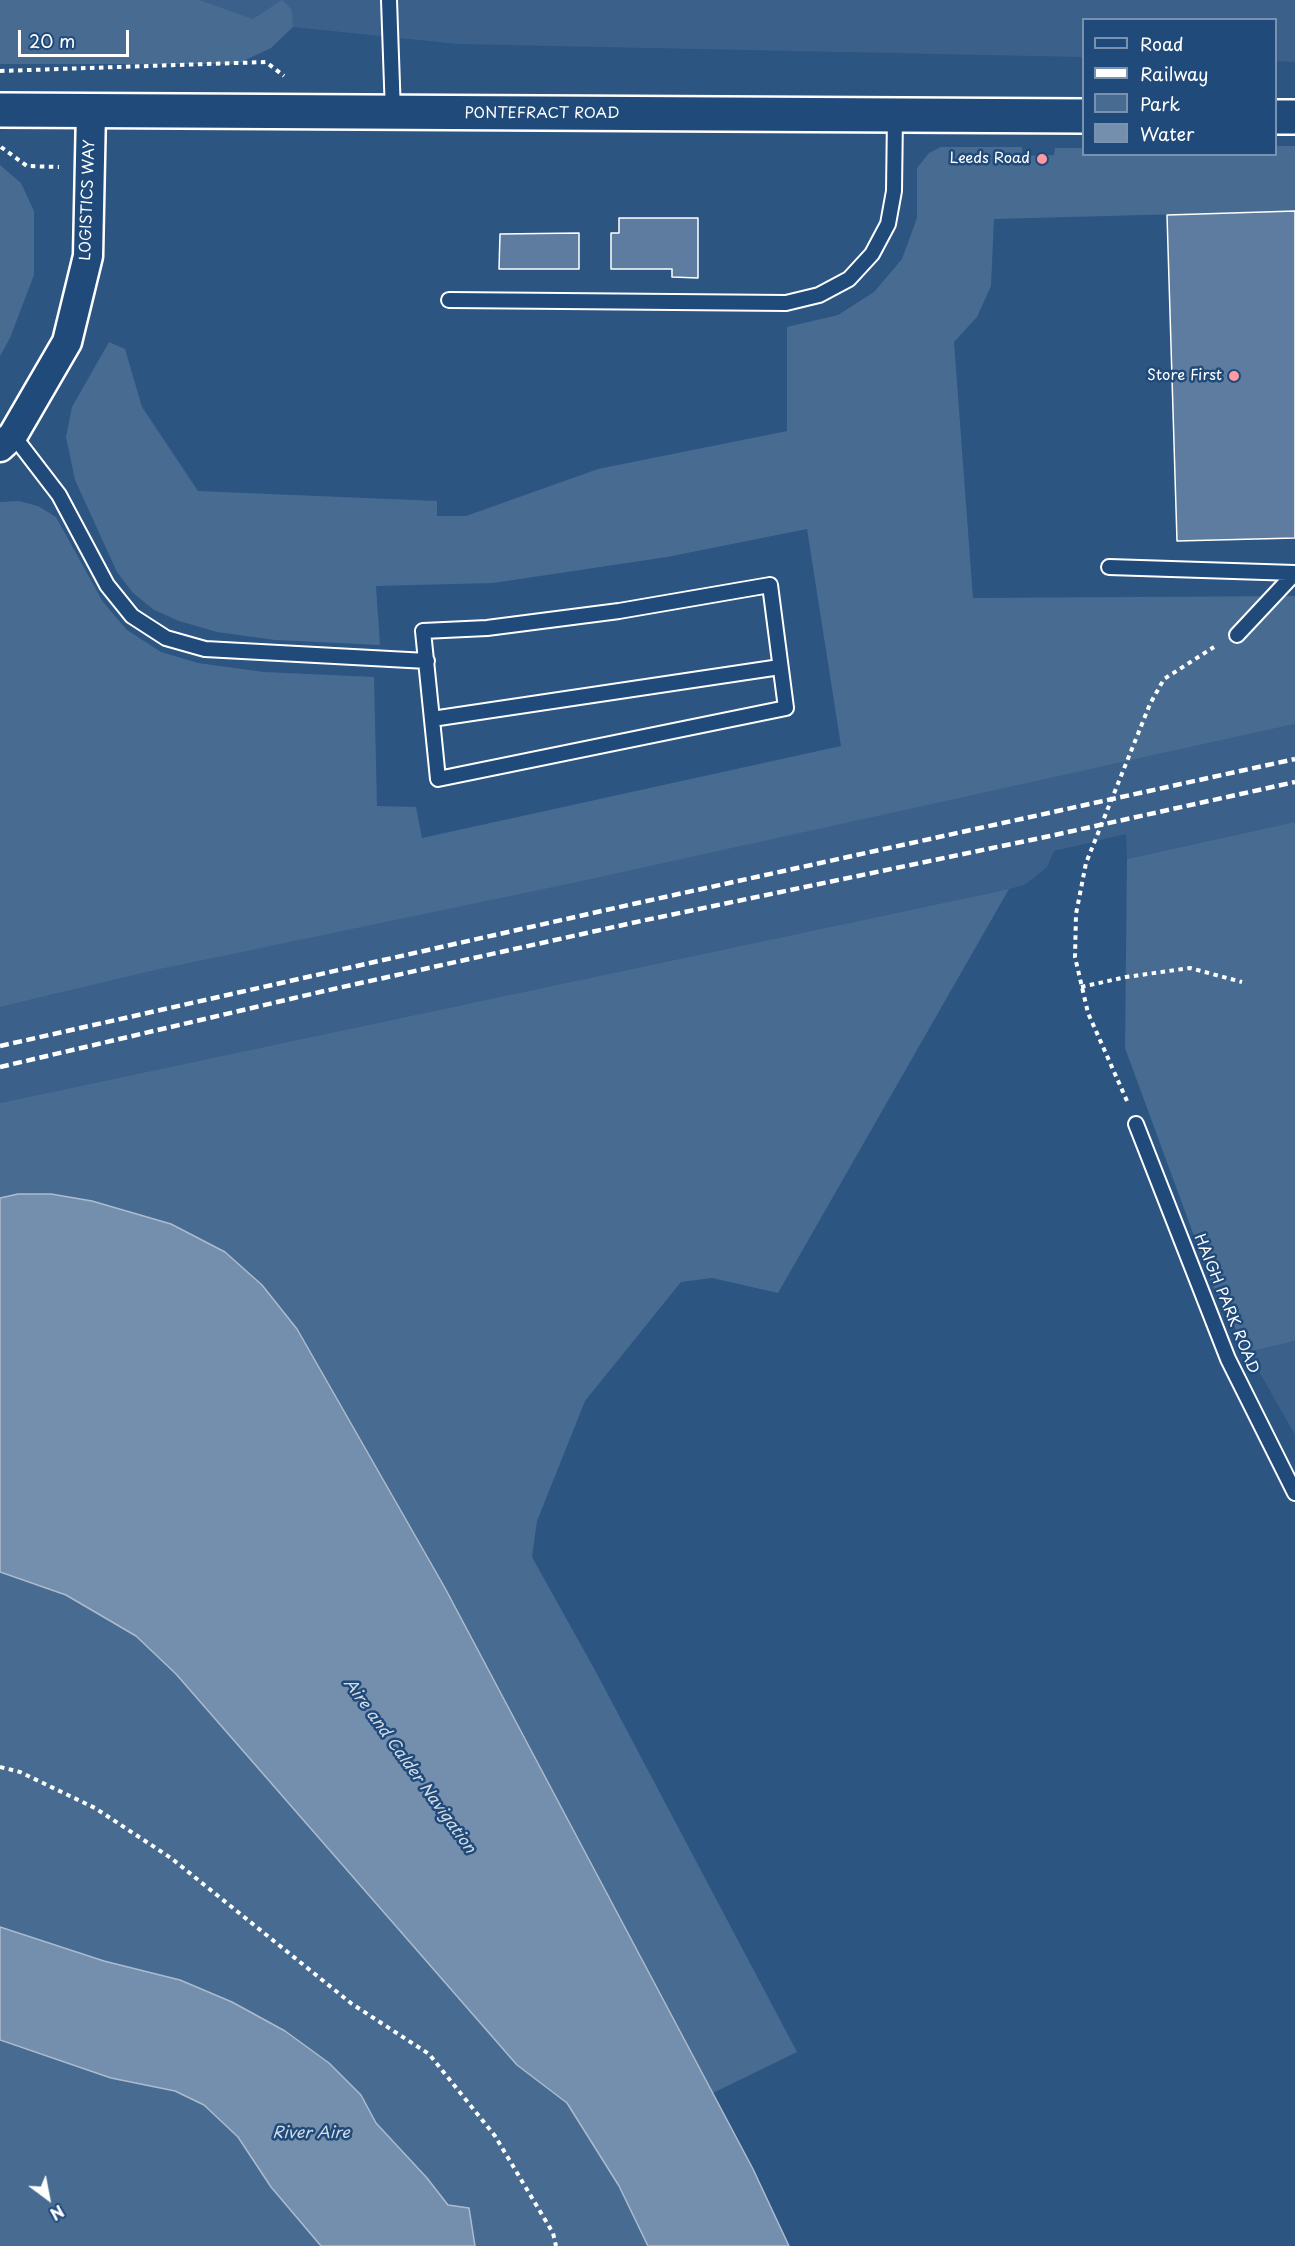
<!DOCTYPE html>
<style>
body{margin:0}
#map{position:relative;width:1295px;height:2246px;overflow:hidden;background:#2c5582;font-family:"Playpen Sans",sans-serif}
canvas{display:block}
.legend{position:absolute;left:1082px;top:18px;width:195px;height:138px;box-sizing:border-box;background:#1f4a7a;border:2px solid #7992af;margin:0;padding:8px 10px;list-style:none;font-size:18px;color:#fff}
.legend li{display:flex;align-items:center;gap:12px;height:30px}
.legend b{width:30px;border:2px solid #7992af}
.north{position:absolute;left:18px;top:2168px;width:60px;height:60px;-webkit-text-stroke:4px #1f4a7a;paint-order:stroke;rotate:148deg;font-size:16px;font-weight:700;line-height:24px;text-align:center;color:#fff}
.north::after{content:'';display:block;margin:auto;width:21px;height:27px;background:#fff;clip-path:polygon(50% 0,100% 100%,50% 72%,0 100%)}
.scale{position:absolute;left:18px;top:30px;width:111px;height:27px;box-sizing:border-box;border:3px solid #fff;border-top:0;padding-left:8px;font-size:18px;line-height:21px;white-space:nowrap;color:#fff;-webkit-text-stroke:4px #1f4a7a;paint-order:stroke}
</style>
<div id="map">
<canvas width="1295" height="2246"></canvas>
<ul class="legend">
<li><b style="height:8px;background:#1f4a7a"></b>Road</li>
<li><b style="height:8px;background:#fff"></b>Railway</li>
<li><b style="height:16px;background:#486b92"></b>Park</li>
<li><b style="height:16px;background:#748fad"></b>Water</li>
</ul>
<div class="north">N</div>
<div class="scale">20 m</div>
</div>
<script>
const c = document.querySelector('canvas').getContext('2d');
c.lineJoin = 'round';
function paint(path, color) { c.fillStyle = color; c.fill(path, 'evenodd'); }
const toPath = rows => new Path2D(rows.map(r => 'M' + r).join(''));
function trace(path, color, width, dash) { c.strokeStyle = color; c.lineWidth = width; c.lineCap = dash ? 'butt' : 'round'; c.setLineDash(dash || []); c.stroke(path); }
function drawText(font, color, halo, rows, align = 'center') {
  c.font = font + ' "Playpen Sans",sans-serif'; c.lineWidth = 5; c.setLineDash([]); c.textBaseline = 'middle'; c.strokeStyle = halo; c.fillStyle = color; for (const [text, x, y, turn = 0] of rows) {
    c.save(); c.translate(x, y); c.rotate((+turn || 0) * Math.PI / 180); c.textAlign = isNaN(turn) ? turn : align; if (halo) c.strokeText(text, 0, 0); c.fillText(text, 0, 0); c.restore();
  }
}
paint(toPath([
 [200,0,1295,0,1295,62,1276,61,1276,20,1084,20,1083,57,458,44,293,27,292,10,253,19],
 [1295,724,1295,822,1127,859,1126,834,1054,851,1047,867,1034,878,1024,885,1009,889,0,1103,0,1007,160,969,1053,733,1099,767],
 [1295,1341,1295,1435,1248,1352]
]), '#3b618b');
paint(toPath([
 [0,0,200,0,253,19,282,0,292,10,293,27,271,48,237,64,0,64],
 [1276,146,1295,146,1295,211,994,219,991,286,977,317,954,342,973,598,1295,596,1295,724,577,882,160,969,0,1007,0,502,19,501,38,506,56,517,103,602,127,630,161,652,198,663,264,672,374,677,377,806,416,807,422,838,841,746,807,529,667,557,493,583,376,586,380,645,275,640,217,632,179,621,154,610,133,593,117,572,75,480,66,437,72,407,109,342,125,349,142,407,198,491,437,501,437,516,466,516,598,469,787,431,787,327,838,315,874,292,902,259,917,218,917,168,929,153,941,147,1022,147,1022,156,1054,155,1055,148,1083,148,1084,154,1276,154],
 [0,165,21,183,34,211,34,275,10,338,0,356],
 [1295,822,1295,1341,1248,1352,1211,1282,1125,1048,1127,859],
 [1009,889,778,1293,712,1278,681,1282,585,1401,537,1521,532,1557,596,1672,797,2052,713,2093,297,1329,262,1285,92,1201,51,1194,0,1198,0,1103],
 [0,1572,66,1595,136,1636,176,1674,517,2065,567,2103,619,2186,648,2246,475,2246,469,2208,448,2205,427,2178,376,2123,361,2095,329,2063,285,2031,232,2002,180,1980,104,1961,0,1927],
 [0,2041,111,2078,175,2091,204,2105,238,2137,271,2187,321,2246,0,2246]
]), '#486b92');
const water = toPath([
 [18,1194,51,1194,92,1201,171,1224,225,1252,262,1285,297,1329,445,1588,753,2169,789,2246,648,2246,619,2186,567,2103,517,2065,176,1674,136,1636,66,1595,0,1572,0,1198,18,1194],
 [0,1927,104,1961,180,1980,232,2002,285,2031,329,2063,361,2095,376,2123,427,2178,448,2205,469,2208,475,2246,321,2246,271,2187,238,2137,204,2105,175,2091,111,2078,0,2040,0,1927]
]);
paint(water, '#748fad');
trace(water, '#acbcce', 1.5);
const building = toPath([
 [1295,211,1295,538,1177,541,1167,215,1295,211],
 [619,218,698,218,698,278,672,277,672,269,611,269,611,233,619,233,619,218],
 [579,233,579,269,499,269,500,234,579,233]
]);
paint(building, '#5e7c9f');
trace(building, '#fff', 1.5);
const lane = toPath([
 [389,0,393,113],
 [449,300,786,303,819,295,849,279,872,254,888,224,894,191,895,116],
 [13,435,59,495,107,585,132,616,166,638,205,649,427,661],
 [1109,567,1295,573],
 [770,585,786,708,438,779,423,631,487,628,619,611,770,585],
 [1237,635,1295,573],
 [432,719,780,667],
 [1136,1124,1228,1359,1295,1493]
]);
const street = toPath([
 [0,447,13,435,67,342,88,256,91,111]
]);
const secondary = toPath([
 [0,110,1084,116],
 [1276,117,1295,117]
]);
trace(lane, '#fff', 18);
trace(street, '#fff', 33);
trace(secondary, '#fff', 38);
trace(toPath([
 [0,71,266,62,284,76],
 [1,147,27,166,59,167],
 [1081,987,1126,977,1190,968,1242,982],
 [1127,1101,1088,1013,1075,957,1076,914,1086,863,1150,704,1164,679,1214,647],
 [0,1767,20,1772,95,1808,171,1858,352,2004,429,2054,495,2136,553,2233,556,2246]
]), '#fff', 4, [4.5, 4.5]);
trace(lane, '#1f4a7a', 14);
trace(street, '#1f4a7a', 28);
trace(secondary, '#1f4a7a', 33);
trace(toPath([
 [0,1046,633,904,1295,759],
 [0,1067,320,992,641,921,1050,836,1295,782]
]), '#fff', 4.5, [9, 4.5]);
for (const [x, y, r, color] of [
 [1042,159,6,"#ff9aa2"],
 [1234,376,6,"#ff9aa2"]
]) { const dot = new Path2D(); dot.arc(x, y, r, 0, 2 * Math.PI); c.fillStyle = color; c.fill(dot); trace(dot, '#1f4a7a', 2); }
drawText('15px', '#fff', '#1f4a7a', [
 ["PONTEFRACT ROAD",542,114],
 ["LOGISTICS WAY",88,200,-88],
 ["HAIGH PARK ROAD",1226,1304,68]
]);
drawText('15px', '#fff', '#1f4a7a', [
 ["Leeds Road",1030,159],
 ["Store First",1222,376]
], 'right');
drawText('italic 16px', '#d5dde6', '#1f4a7a', [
 ["Aire and Calder Navigation",409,1766,54],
 ["River Aire",311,2134]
]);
</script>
